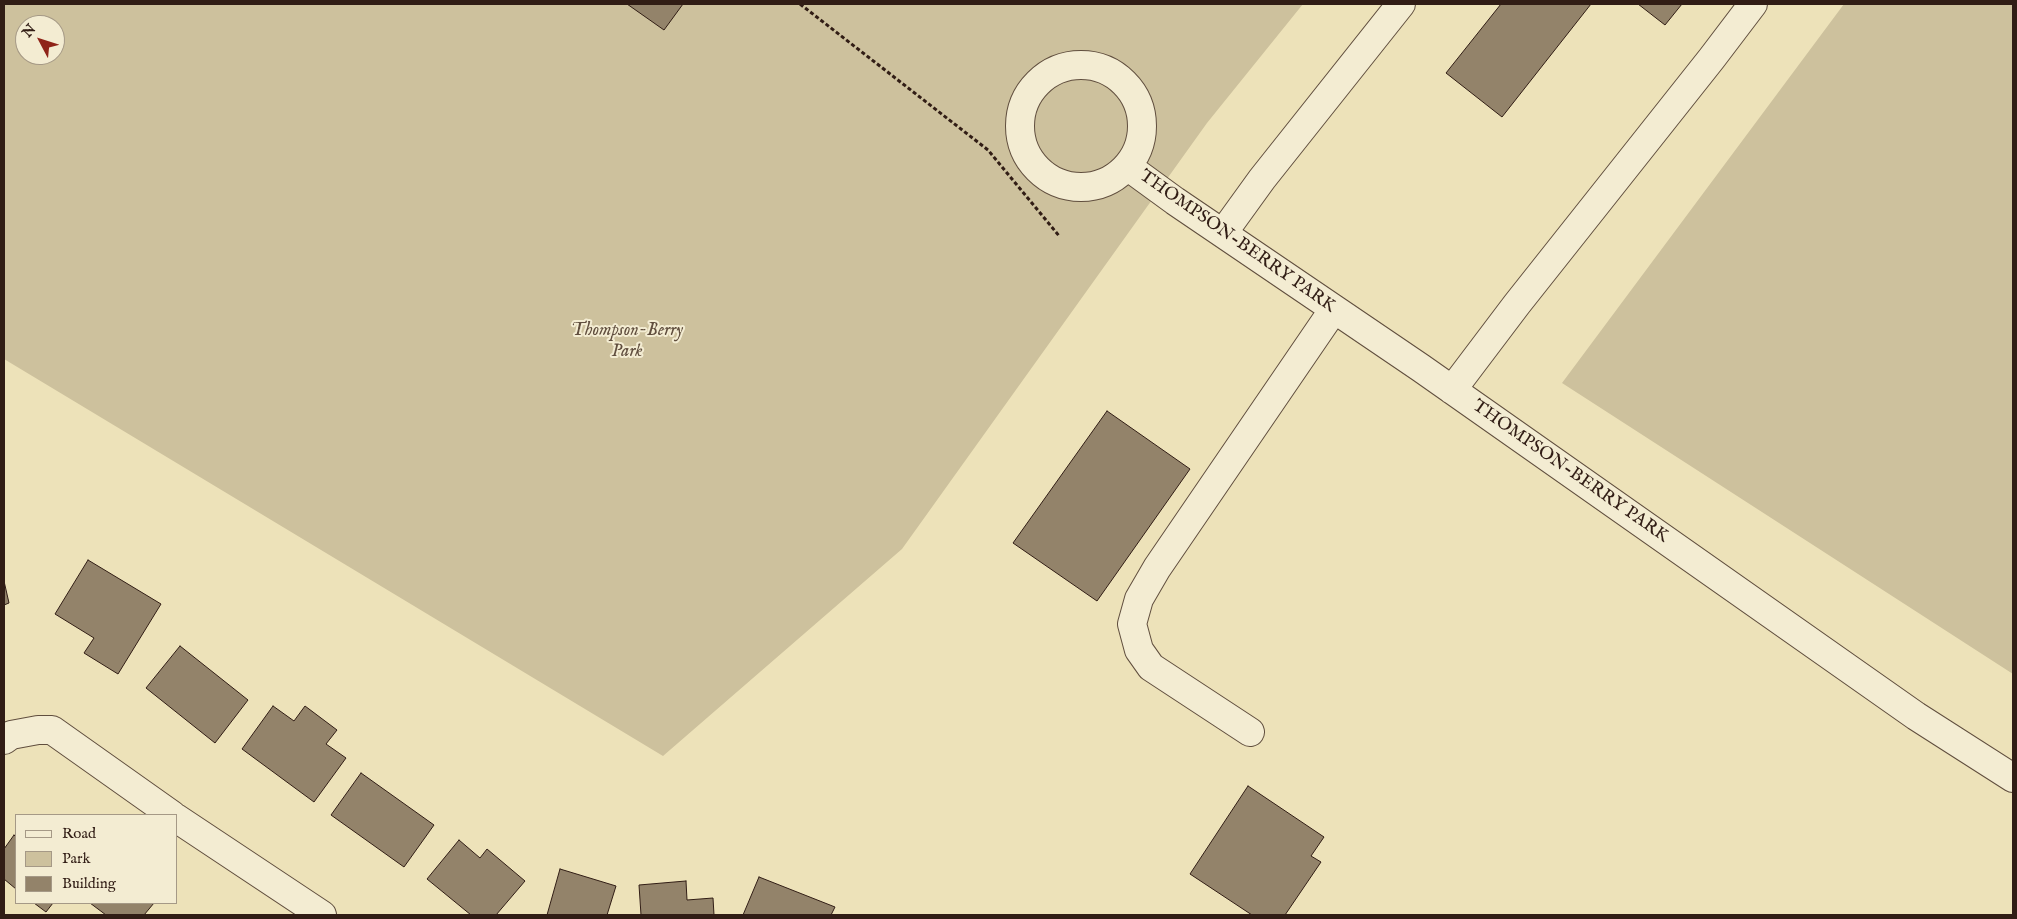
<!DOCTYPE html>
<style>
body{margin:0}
#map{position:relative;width:2017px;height:919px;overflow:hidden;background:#ede2b9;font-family:"IM FELL English",serif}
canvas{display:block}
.frame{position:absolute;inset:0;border:5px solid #311d15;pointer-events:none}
.legend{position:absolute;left:15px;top:814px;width:162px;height:90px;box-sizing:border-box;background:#f3ecd2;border:1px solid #a59986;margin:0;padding:6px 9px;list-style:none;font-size:15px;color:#311d15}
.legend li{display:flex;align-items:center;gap:10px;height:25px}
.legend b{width:25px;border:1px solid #a59986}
.north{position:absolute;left:15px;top:15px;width:50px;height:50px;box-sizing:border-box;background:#f3ecd2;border:1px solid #a59986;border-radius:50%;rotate:310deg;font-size:14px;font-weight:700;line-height:20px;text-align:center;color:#311d15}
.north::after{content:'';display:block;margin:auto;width:18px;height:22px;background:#8f2418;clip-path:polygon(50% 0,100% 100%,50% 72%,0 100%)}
</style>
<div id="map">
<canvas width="2017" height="919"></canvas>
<div class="frame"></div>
<ul class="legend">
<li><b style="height:6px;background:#f3ecd2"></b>Road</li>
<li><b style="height:14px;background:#cdc19d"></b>Park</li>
<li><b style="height:14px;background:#93836a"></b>Building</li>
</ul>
<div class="north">N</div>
</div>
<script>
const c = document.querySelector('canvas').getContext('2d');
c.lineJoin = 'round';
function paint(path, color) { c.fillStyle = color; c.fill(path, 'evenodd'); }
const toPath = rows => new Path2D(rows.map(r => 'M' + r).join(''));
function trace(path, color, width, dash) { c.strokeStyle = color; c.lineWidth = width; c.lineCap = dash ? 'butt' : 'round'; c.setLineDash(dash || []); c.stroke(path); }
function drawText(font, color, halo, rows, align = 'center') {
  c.font = font + ' "IM FELL English",serif'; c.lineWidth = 4; c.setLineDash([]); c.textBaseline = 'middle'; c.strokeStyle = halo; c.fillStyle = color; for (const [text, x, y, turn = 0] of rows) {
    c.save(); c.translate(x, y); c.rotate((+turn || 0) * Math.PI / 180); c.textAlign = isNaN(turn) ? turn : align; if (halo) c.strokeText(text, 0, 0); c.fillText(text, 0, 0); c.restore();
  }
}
paint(toPath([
 [4,4,1303,4,1207,123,902,549,663,756,4,359],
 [25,25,55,25,55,55,25,55],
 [1844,4,2013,4,2013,674,1562,383]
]), '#cdc19d');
const building = toPath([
 [627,4,683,4,664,30,627,4],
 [1501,4,1591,4,1502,117,1446,73,1501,4],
 [1638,4,1682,4,1665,25,1638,4],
 [1107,411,1190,469,1097,601,1013,543,1107,411],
 [88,560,161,604,118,674,84,653,94,638,55,614,88,560],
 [4,581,9,603,4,605,4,581],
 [180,646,248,700,215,743,146,688,180,646],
 [273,706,294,721,305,706,337,730,326,744,346,758,314,802,242,749,273,706],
 [361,773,434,825,404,867,331,815,361,773],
 [1248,786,1324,837,1311,856,1321,862,1285,915,1252,915,1190,874,1248,786],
 [14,835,16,837,16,889,4,879,4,849,14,835],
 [459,840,480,858,487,849,525,881,496,915,471,915,427,879,459,840],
 [560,869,616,886,607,915,547,915,560,869],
 [759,877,835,907,831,915,743,915,759,877],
 [686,881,687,900,713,898,714,915,641,915,639,885,686,881],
 [34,903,53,903,46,912,34,903],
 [90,903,154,903,144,915,106,915,90,903]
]);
paint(building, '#93836a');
trace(building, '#311d15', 1);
const minor = toPath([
 '1020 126a61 61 0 1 1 122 0a61 61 0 1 1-122 0Z',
 [1127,166,1175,201,1421,368,1916,716,2013,778],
 [1223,233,1262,179,1401,4],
 [1452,390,1517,304,1712,58,1753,4],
 [1250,732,1151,667,1139,650,1132,624,1139,599,1157,568,1334,309],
 [4,740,11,735,38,730,52,730,172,815],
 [176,818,322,915]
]);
trace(minor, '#604e3e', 30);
trace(toPath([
 [800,4,988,150,1060,237]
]), '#311d15', 3, [4, 2.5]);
trace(minor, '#f3ecd2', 28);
drawText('18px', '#311d15', '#f3ecd2', [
 ["THOMPSON-BERRY PARK",1237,242,35],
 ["THOMPSON-BERRY PARK",1570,472,35]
]);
drawText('italic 18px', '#604e3e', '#f3ecd2', [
 ["Thompson-Berry",627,331],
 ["Park",627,352]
]);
</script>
